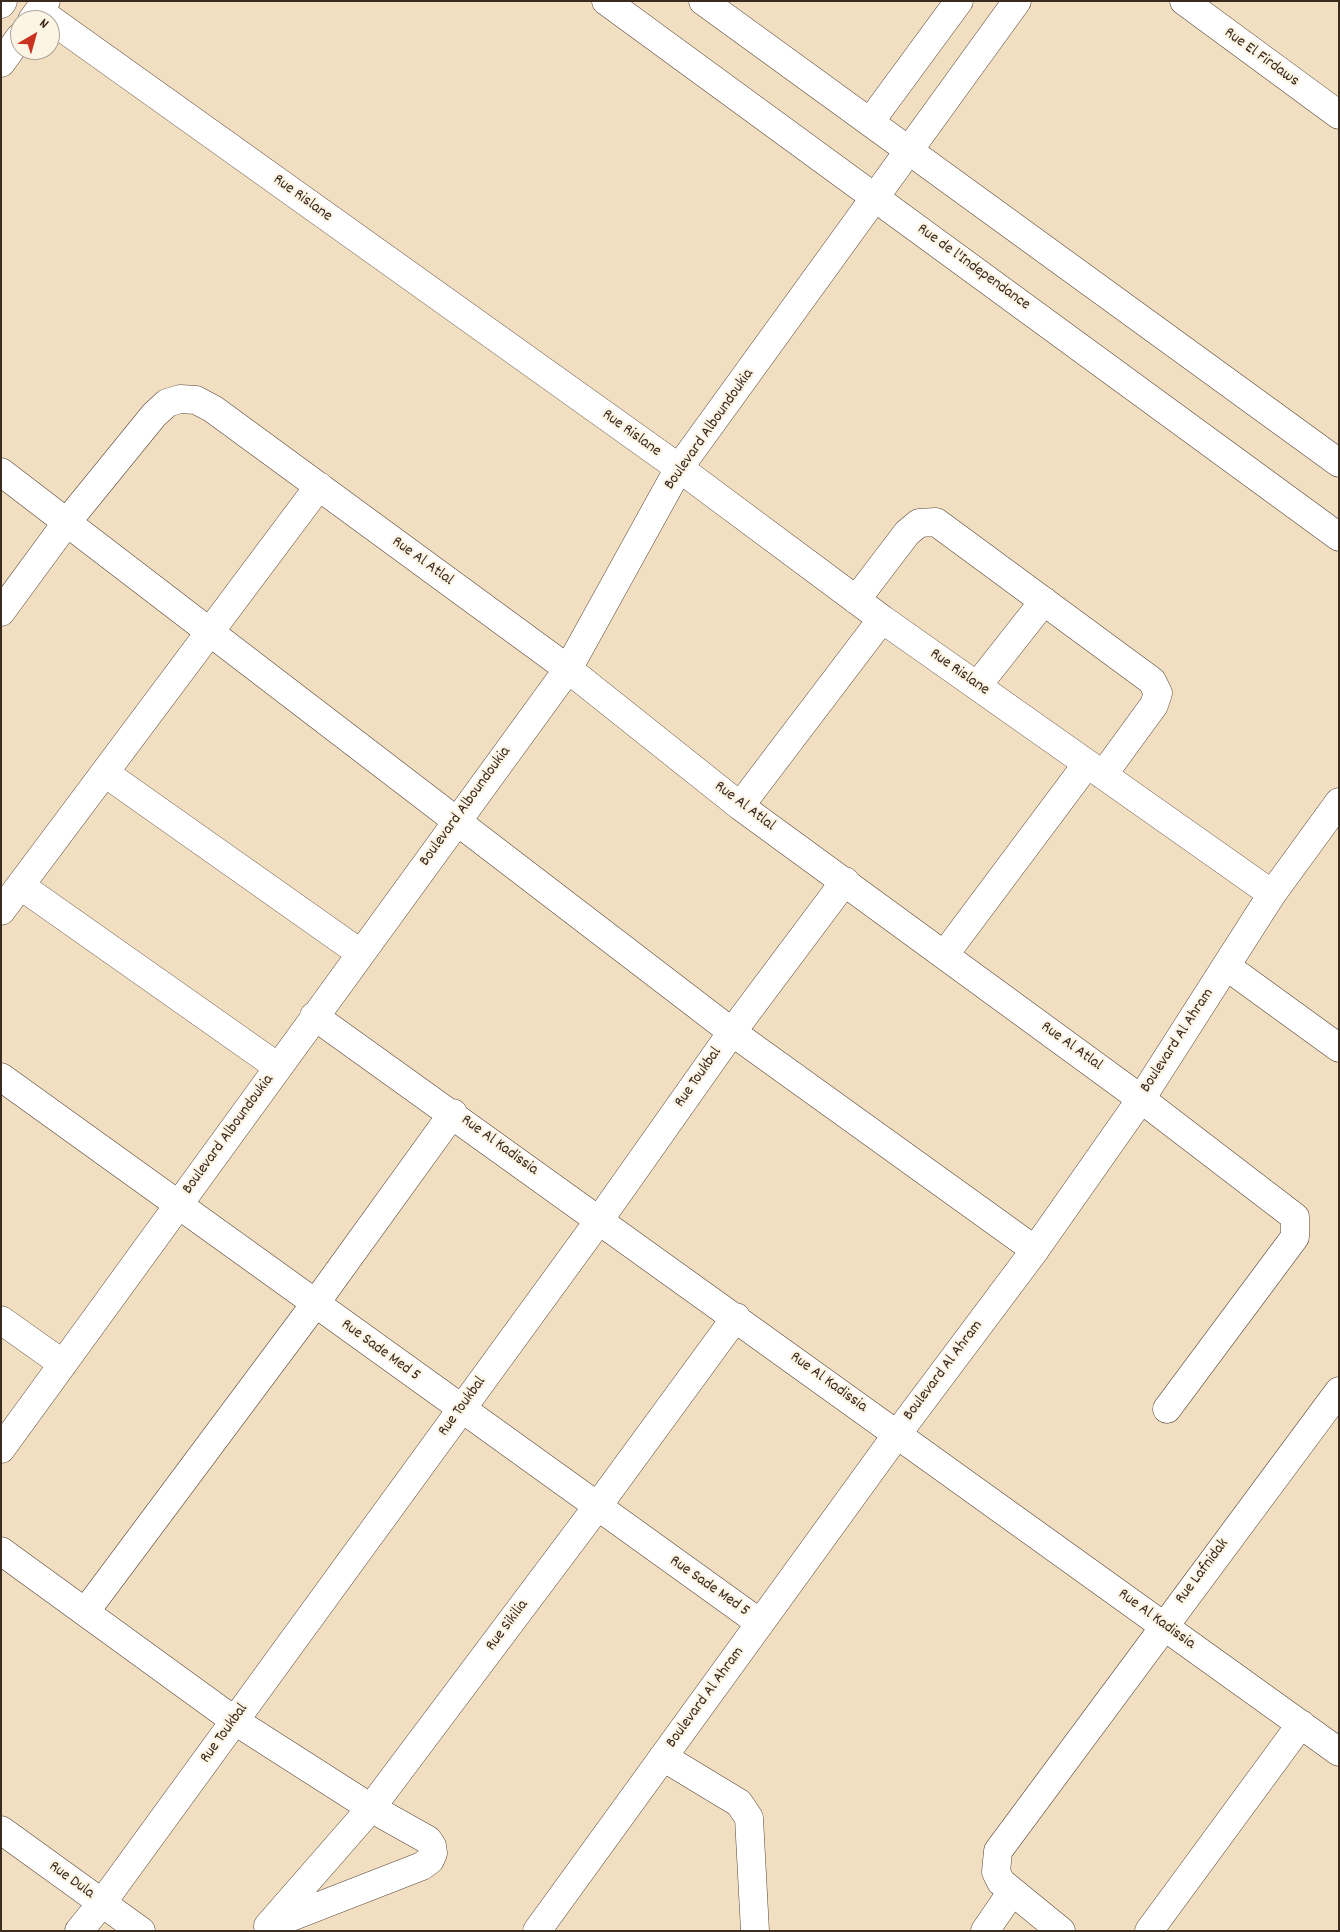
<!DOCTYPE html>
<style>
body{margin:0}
#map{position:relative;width:1340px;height:1932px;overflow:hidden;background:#f2dfc1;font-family:Dekko,sans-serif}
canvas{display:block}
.frame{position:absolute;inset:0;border:2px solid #3b2a1e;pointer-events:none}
.north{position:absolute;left:10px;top:10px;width:50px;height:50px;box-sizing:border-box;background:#fcf5e5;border:1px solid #afa495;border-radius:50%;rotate:38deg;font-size:14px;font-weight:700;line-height:20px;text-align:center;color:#3b2a1e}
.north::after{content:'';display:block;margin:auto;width:18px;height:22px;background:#c8321e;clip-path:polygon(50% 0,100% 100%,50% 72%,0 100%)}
</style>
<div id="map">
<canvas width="1340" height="1932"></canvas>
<div class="frame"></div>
<div class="north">N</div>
</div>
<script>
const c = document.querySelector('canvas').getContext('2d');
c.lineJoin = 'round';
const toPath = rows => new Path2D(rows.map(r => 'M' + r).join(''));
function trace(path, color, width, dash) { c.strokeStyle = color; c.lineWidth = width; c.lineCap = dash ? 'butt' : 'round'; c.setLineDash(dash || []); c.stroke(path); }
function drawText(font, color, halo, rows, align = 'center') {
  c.font = font + ' Dekko,sans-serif'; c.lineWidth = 4.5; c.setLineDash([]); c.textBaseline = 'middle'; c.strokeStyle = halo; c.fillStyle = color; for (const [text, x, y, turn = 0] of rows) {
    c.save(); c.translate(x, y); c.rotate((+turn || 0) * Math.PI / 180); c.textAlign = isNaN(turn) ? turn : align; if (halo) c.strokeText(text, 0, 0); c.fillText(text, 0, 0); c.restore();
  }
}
const minor = toPath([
 [1184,1,1339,115],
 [39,11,679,468,882,619,1272,894],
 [870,122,959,1],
 [1,472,732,1032,1035,1250],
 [856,600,907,533,919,523,936,522,1152,681,1158,693,1154,705,1103,775],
 [1,612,67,522,154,415,167,403,180,399,196,400,213,409,568,669,740,806,1141,1099,1295,1217,1295,1237,1167,1409],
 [977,686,1044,601],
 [105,773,360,953],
 [740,806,882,619],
 [21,886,278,1067],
 [1,911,319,486],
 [945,954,1087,764],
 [1226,966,1339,1048],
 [314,1016,1339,1752],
 [1,1077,760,1623],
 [1,1320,63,1364],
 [1,1449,568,669,679,468,1017,1],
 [1,1551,235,1721,371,1808,428,1840,432,1846,433,1853,430,1860,422,1866,273,1924],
 [86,1611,315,1304,453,1113],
 [663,1757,739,1803,749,1818,755,1931],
 [1,1830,141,1931],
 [268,1926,371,1808,597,1507,736,1317],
 [79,1931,102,1903,600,1219,732,1032,845,881],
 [985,1931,1011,1893],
 [1061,1931,1001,1882,996,1872,998,1851,1339,1391],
 [1149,1931,1301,1724]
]);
const tertiary = toPath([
 [1,4,3,1],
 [32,20,46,1],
 [1,63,20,37],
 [537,1931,898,1433,1035,1250,1141,1099,1272,894,1339,802]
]);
const secondary = toPath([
 [606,1,1339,537],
 [703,1,1339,463]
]);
trace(minor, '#564536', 29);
trace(tertiary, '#564536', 29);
trace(secondary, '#564536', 29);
trace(minor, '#fff', 28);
trace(tertiary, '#fff', 28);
trace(secondary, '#fff', 28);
drawText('16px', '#3b2a1e', '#fcf5e5', [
 ["Rue El Firdaws",1261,58,36],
 ["Rue Rislane",302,199,36],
 ["Rue de l'Independance",973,268,36],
 ["Boulevard Alboundoukia",710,430,-55],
 ["Rue Rislane",631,434,36],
 ["Rue Al Atlal",422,562,36],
 ["Rue Rislane",959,673,35],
 ["Boulevard Alboundoukia",466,807,-54],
 ["Rue Al Atlal",744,807,37],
 ["Boulevard Al Ahram",1178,1041,-57],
 ["Rue Al Atlal",1071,1047,36],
 ["Rue Toukbal",699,1078,-55],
 ["Boulevard Alboundoukia",229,1135,-54],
 ["Rue Al Kadissia",499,1146,36],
 ["Rue Sade Med 5",380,1351,36],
 ["Boulevard Al Ahram",944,1371,-53],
 ["Rue Al Kadissia",828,1383,36],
 ["Rue Toukbal",463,1407,-54],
 ["Rue Lafnidak",1203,1572,-53],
 ["Rue Sade Med 5",709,1587,35],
 ["Rue Al Kadissia",1156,1620,36],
 ["Rue Sikilia",508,1626,-53],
 ["Boulevard Al Ahram",706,1698,-54],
 ["Rue Toukbal",225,1734,-54],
 ["Rue Dula",71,1881,36]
]);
</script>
